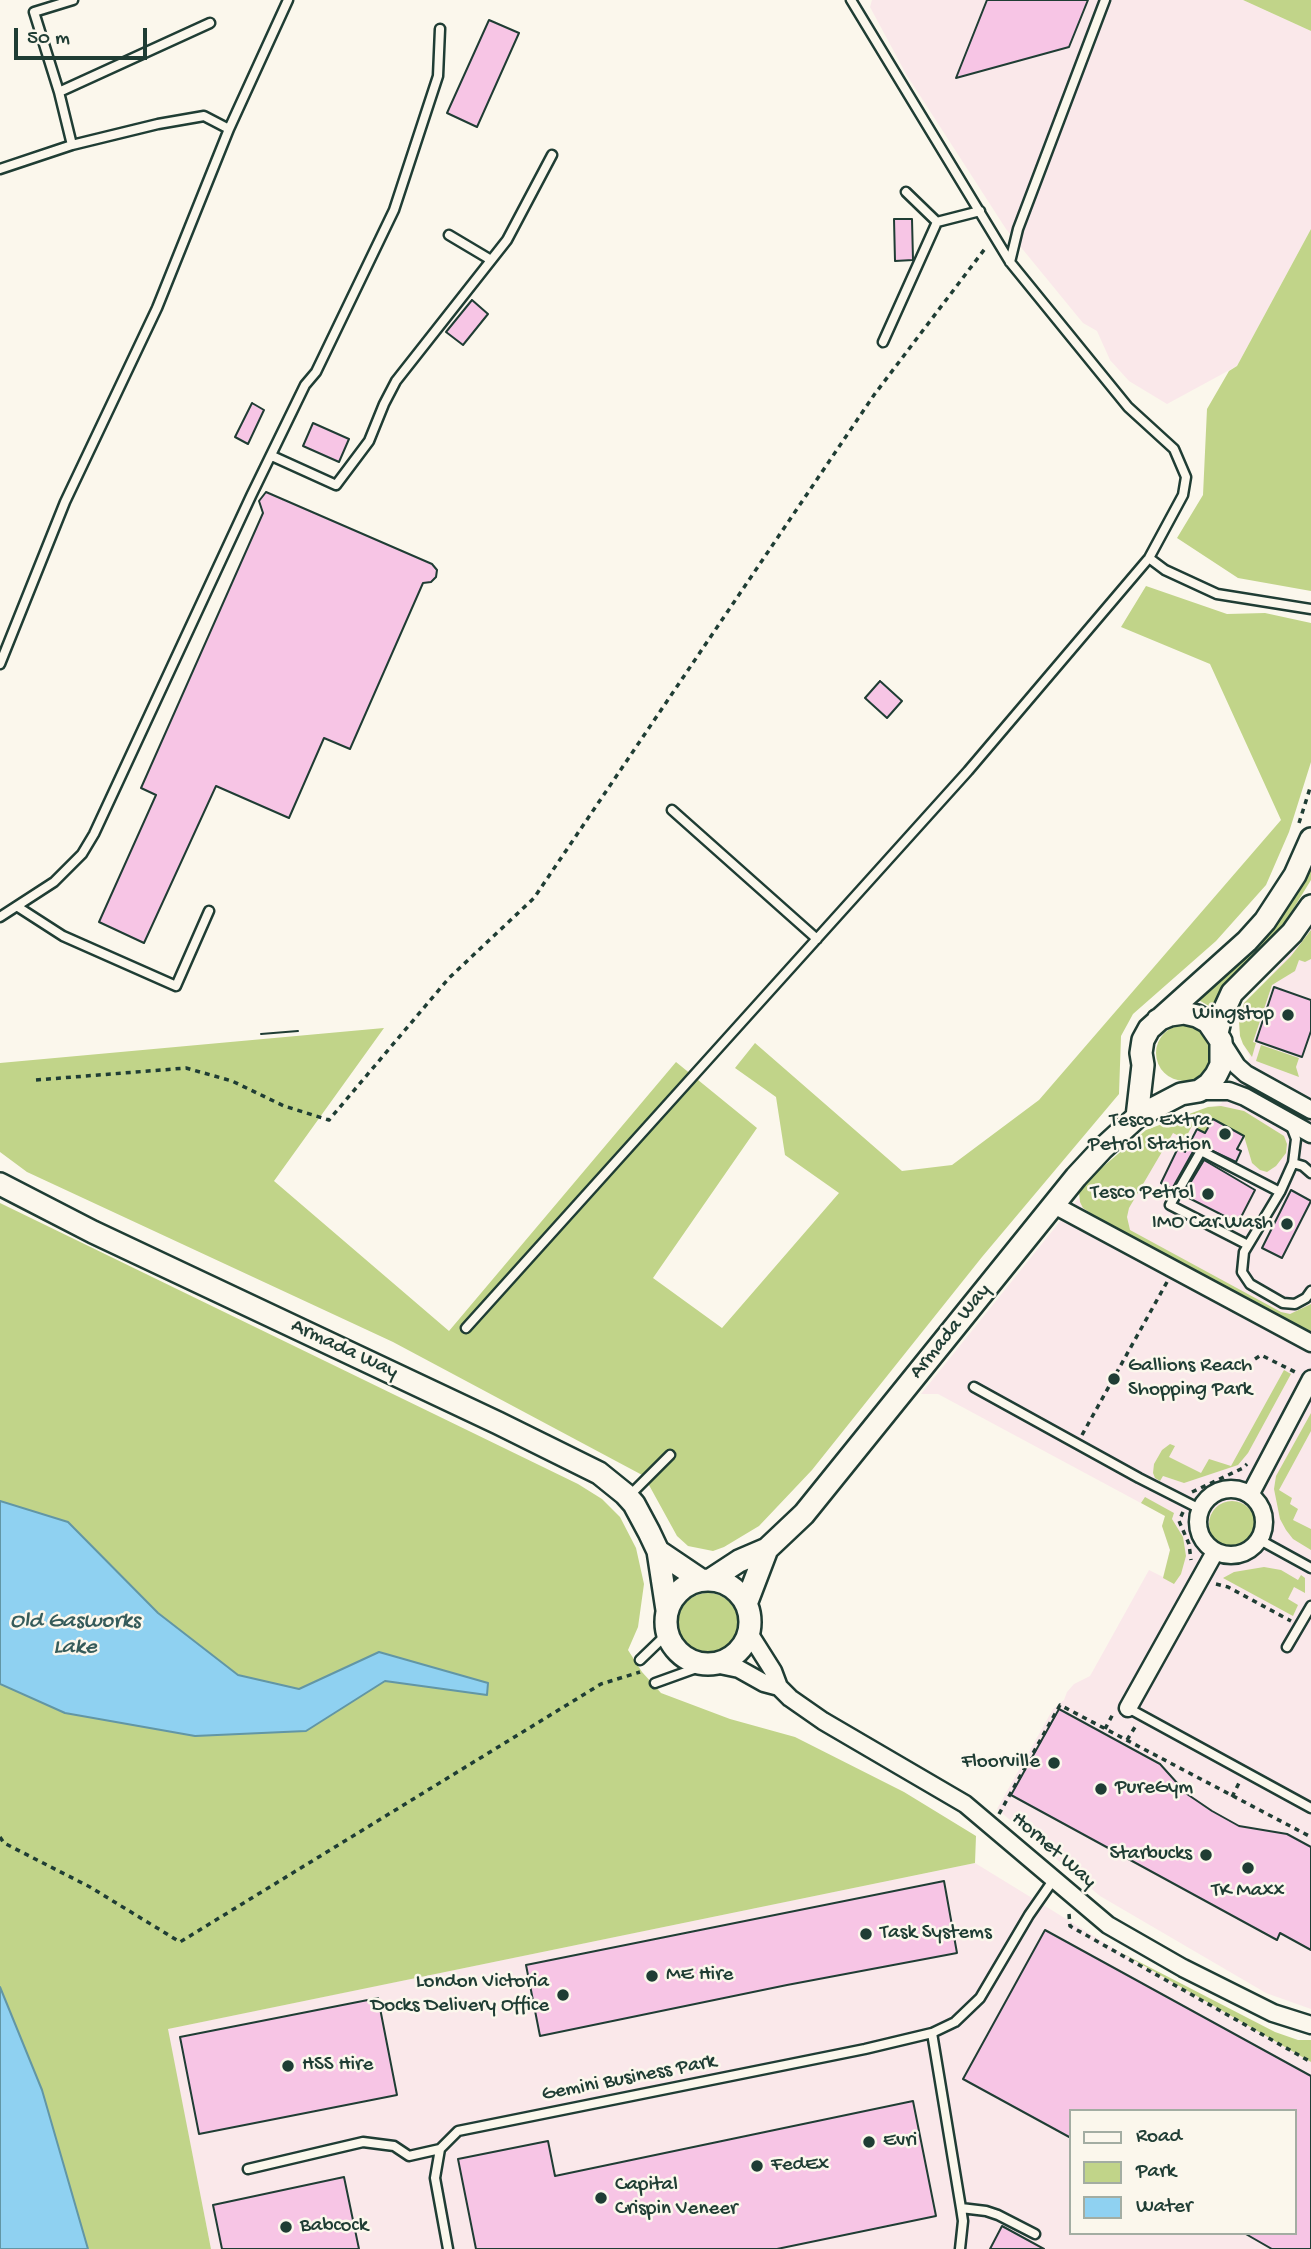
<!DOCTYPE html>
<style>
body{margin:0}
#map{position:relative;width:1311px;height:2249px;overflow:hidden;background:#fbf7ec;font-family:"Gochi Hand",sans-serif}
canvas{display:block}
.legend{position:absolute;left:1069px;top:2109px;width:228px;height:126px;box-sizing:border-box;background:#fbf7ec;border:2px solid #a3ada2;margin:0;padding:9px 12px;list-style:none;font-size:21px;color:#1f3d34}
.legend li{display:flex;align-items:center;gap:14px;height:35px}
.legend b{width:35px;border:2px solid #a3ada2}
.scale{position:absolute;left:14px;top:28px;width:133px;height:32px;box-sizing:border-box;border:4px solid #1f3d34;border-top:0;padding-left:9px;font-size:21px;line-height:24px;white-space:nowrap;color:#1f3d34;-webkit-text-stroke:5px #fbf7ec;paint-order:stroke}
</style>
<div id="map">
<canvas width="1311" height="2249"></canvas>
<ul class="legend">
<li><b style="height:9px;background:#fbf7ec"></b>Road</li>
<li><b style="height:19px;background:#c1d489"></b>Park</li>
<li><b style="height:19px;background:#8fd1f1"></b>Water</li>
</ul>
<div class="scale">50 m</div>
</div>
<script>
const c = document.querySelector('canvas').getContext('2d');
c.lineJoin = 'round';
function paint(path, color) { c.fillStyle = color; c.fill(path, 'evenodd'); }
const toPath = rows => new Path2D(rows.map(r => 'M' + r).join(''));
function trace(path, color, width, dash) { c.strokeStyle = color; c.lineWidth = width; c.lineCap = dash ? 'butt' : 'round'; c.setLineDash(dash || []); c.stroke(path); }
function drawText(font, color, halo, rows, align = 'center') {
  c.font = font + ' "Gochi Hand",sans-serif'; c.lineWidth = 5; c.setLineDash([]); c.textBaseline = 'middle'; c.strokeStyle = halo; c.fillStyle = color; for (const [text, x, y, turn = 0] of rows) {
    c.save(); c.translate(x, y); c.rotate((+turn || 0) * Math.PI / 180); c.textAlign = isNaN(turn) ? turn : align; if (halo) c.strokeText(text, 0, 0); c.fillText(text, 0, 0); c.restore();
  }
}
paint(toPath([
 [872,0,1243,0,1311,31,1311,229,1237,366,1167,404,1129,381,1110,360,1097,331,1083,323,1006,229,906,74,870,7],
 [1311,928,1311,2009,1266,1993,1100,1896,997,1809,1053,1709,1064,1700,1067,1692,1074,1684,1090,1676,1149,1570,1163,1577,1170,1550,1162,1526,1165,1516,938,1394,921,1394,1082,1194,1162,1124,1221,1104,1250,1057,1243,1044,1239,1028,1241,1011],
 [975,1863,1120,1952,1311,2062,1311,2249,211,2249,167,2029],
 [1071,2111,1295,2111,1295,2233,1071,2233]
]), '#fae8ea');
paint(toPath([
 [1243,0,1311,0,1311,31],
 [1311,229,1311,591,1238,578,1177,538,1203,495,1207,409,1229,371,1237,366],
 [1146,586,1227,614,1265,613,1311,623,1311,762,1289,832,1266,885,1216,941,1133,1014,1121,1036,1119,1094,982,1257,812,1470,759,1526,724,1547,713,1551,688,1546,677,1536,644,1476,393,1342,27,1172,0,1152,0,1063,384,1028,274,1181,449,1331,676,1062,757,1128,653,1278,722,1328,839,1193,785,1155,776,1097,735,1068,755,1043,902,1171,952,1165,1039,1100,1281,820,1210,664,1121,627],
 [1311,863,1311,880,1279,932,1223,987,1214,1009,1197,999,1269,930,1303,883],
 [1311,930,1311,959,1305,962,1299,960,1295,971,1272,985,1253,1042,1256,1043,1252,1057,1243,1044,1240,1036,1239,1020,1244,1003,1291,956],
 '1156 1053a28 28 0 1 1 56 0a28 28 0 1 1-56 0Z',
 [1261,1045,1299,1058,1296,1067,1299,1077,1256,1061],
 [1221,1106,1244,1111,1284,1136,1287,1144,1286,1153,1276,1166,1267,1172,1260,1170,1252,1163,1244,1136,1213,1119,1205,1133,1192,1126,1185,1139,1173,1133,1129,1208,1127,1217,1130,1230,1281,1312,1290,1314,1311,1304,1311,1333,1095,1216,1083,1208,1080,1202,1079,1192,1098,1171,1146,1130,1208,1107],
 [0,1203,578,1484,602,1499,620,1517,636,1548,644,1584,638,1627,628,1650,642,1672,661,1693,730,1719,795,1737,904,1792,976,1836,975,1863,168,2029,211,2249,0,2249,0,1684,65,1713,195,1736,306,1731,385,1681,486,1695,379,1652,299,1689,238,1675,158,1613,68,1522,0,1501],
 [1284,1370,1291,1374,1248,1453,1238,1465,1184,1483,1163,1476,1160,1481,1155,1478,1153,1473,1154,1464,1162,1450,1170,1444,1175,1446,1169,1457,1201,1473,1209,1459,1231,1466],
 [1311,1413,1311,1431,1279,1490,1292,1498,1290,1504,1298,1509,1293,1520,1311,1529,1311,1550,1293,1539,1286,1530,1280,1519,1274,1489,1276,1476],
 [1145,1497,1174,1513,1172,1519,1183,1537,1186,1556,1181,1574,1174,1584,1163,1578,1170,1550,1162,1526,1165,1516,1141,1503],
 '1209 1524a23 23 0 1 1 46 0a23 23 0 1 1-46 0Z',
 [1264,1567,1281,1570,1298,1580,1301,1575,1305,1578,1305,1593,1294,1587,1288,1599,1298,1605,1293,1616,1223,1578,1234,1572],
 '678 1623a30 30 0 1 1 60 0a30 30 0 1 1-60 0Z',
 [1120,1952,1275,2032,1298,2040,1311,2040,1311,2062]
]), '#c1d489');
const water = toPath([
 [0,1501,68,1522,158,1613,238,1675,299,1689,379,1652,488,1683,487,1695,385,1681,306,1731,195,1736,65,1713,0,1684,0,1501],
 [0,1987,42,2090,88,2249,0,2249,0,1987]
]);
paint(water, '#8fd1f1');
trace(water, '#6296a5', 2);
const building = toPath([
 [987,0,1088,0,1069,47,956,78,987,0],
 [489,20,519,33,477,127,447,113,489,20],
 [894,219,912,219,913,260,895,261,894,219],
 [472,300,488,314,463,345,446,332,472,300],
 [252,403,264,410,248,444,235,437,252,403],
 [313,423,349,439,339,462,303,446,313,423],
 [266,492,432,564,437,570,436,577,431,582,423,583,350,749,324,738,289,818,216,786,144,943,99,922,156,795,141,788,263,513,259,501,266,492],
 [880,681,902,701,887,718,865,698,880,681],
 [1274,987,1311,1000,1311,1031,1302,1057,1256,1041,1274,987],
 [1213,1119,1244,1136,1237,1149,1241,1151,1236,1162,1200,1145,1195,1148,1172,1189,1161,1183,1178,1148,1185,1152,1197,1129,1205,1133,1213,1119],
 [1204,1160,1255,1190,1238,1223,1183,1195,1204,1160],
 [1291,1190,1311,1201,1282,1258,1262,1248,1291,1190],
 [1059,1709,1160,1764,1187,1794,1212,1811,1239,1826,1287,1834,1311,1847,1311,1950,1280,1933,1277,1940,1011,1795,1059,1709],
 [944,1881,957,1953,787,1985,540,2036,526,1965,944,1881],
 [1045,1930,1311,2076,1311,2249,1272,2249,1244,2233,1295,2233,1295,2111,1071,2111,1071,2138,963,2079,1045,1930],
 [378,1998,397,2095,199,2134,180,2037,378,1998],
 [913,2101,936,2216,777,2249,476,2249,458,2159,548,2141,555,2176,913,2101],
 [344,2177,359,2249,222,2249,213,2205,344,2177],
 [1002,2226,1044,2249,990,2249,1002,2226]
]);
paint(building, '#f7c5e5');
trace(building, '#1f3d34', 2);
const lane = toPath([
 [59,92,210,23],
 [72,145,59,92,34,12,73,0],
 [0,169,72,145,158,124,204,116,229,129],
 [906,192,937,222,980,211],
 [449,235,491,260],
 [1010,262,1018,229,1105,0],
 [883,342,937,222],
 [272,456,336,485,369,441,384,404,396,381,507,240,552,155],
 [1149,558,1165,570,1217,594,1311,609],
 [0,664,65,502,157,308,229,129,288,0],
 [672,810,817,939],
 [18,907,63,936,176,986,209,911],
 [0,917,54,882,82,854,94,834,251,496,305,385,316,372,394,210,438,76,440,29],
 [1291,1126,1296,1139,1293,1163,1280,1192,1244,1252,1242,1272,1250,1284,1283,1303,1295,1304,1306,1298,1311,1291],
 [1293,1163,1303,1166,1311,1173],
 [1248,1245,1170,1205,1201,1151,1280,1192],
 [466,1328,968,771,1149,558,1183,495,1186,477,1174,449,1128,407,1010,262,851,0],
 [974,1387,1139,1478,1200,1509],
 [630,1495,670,1455],
 [1260,1540,1311,1568],
 [1287,1647,1311,1606],
 [640,1660,667,1634],
 [655,1683,705,1665],
 [1128,1708,1311,1808],
 [932,2033,961,2208,963,2221,960,2249],
 [248,2169,363,2142,394,2146,409,2156,440,2149],
 [961,2208,986,2211,998,2215,1035,2234],
 [448,2249,435,2178,440,2149,458,2131,865,2049,932,2033,955,2022,980,1998,1029,1915,1054,1879]
]);
const street = toPath([
 [1221,1041,1237,1066,1246,1074,1311,1110],
 [1199,1091,1229,1091,1245,1097,1311,1134],
 [1054,1205,1311,1343],
 '1198 1522a33 33 0 1 1 66 0a33 33 0 1 1-66 0Z',
 [1250,1495,1311,1379],
 [749,1633,773,1671,779,1687,790,1698,823,1721,965,1804,1108,1925,1183,1968,1273,2013,1311,2025],
 [715,1664,739,1669,764,1683,779,1687],
 [1128,1708,1215,1552]
]);
const secondary = toPath([
 [1217,1033,1221,1017,1232,993,1292,933,1311,906],
 [1137,1117,1143,1065,1141,1053,1143,1040,1149,1029,1247,941,1265,921,1295,875,1311,839],
 [0,1184,93,1232,498,1423,599,1473,625,1494,634,1504,649,1532,658,1551,667,1610],
 [658,1551,701,1580],
 '666 1622a42 42 0 1 1 84 0a42 42 0 1 1-84 0Z',
 [710,1580,739,1561,767,1549,804,1514,1076,1177,1102,1149,1137,1117,1181,1094,1199,1091,1209,1084,1216,1075,1221,1065,1221,1041,1208,1022,1197,1016,1184,1013,1170,1015,1158,1020],
 [746,1604,767,1549]
]);
trace(lane, '#1f3d34', 13);
trace(street, '#1f3d34', 21);
trace(secondary, '#1f3d34', 26);
trace(toPath([
 [1299,823,1311,785],
 [36,1080,186,1068,232,1081,284,1106,329,1120,449,978,534,898,874,395,987,246],
 [1255,1359,1261,1355,1297,1373],
 [1082,1435,1167,1282],
 [1192,1492,1243,1468,1247,1464],
 [1183,1512,1179,1521,1189,1544,1191,1560],
 [1216,1584,1228,1587,1291,1621],
 [1105,1729,1114,1712],
 [1127,1740,1135,1727],
 [1232,1797,1240,1781],
 [999,1814,1060,1705,1311,1837],
 [0,1837,4,1843,90,1887,180,1942,601,1684,640,1672],
 [1069,1914,1070,1926,1311,2062]
]), '#1f3d34', 3.5, [5, 5]);
trace(lane, '#fbf7ec', 8);
trace(street, '#fbf7ec', 16);
trace(secondary, '#fbf7ec', 21);
trace(toPath([
 [261,1034,298,1031]
]), '#1f3d34', 2);
for (const [x, y, r, color] of [
 [1288,1015,7,"#1f3d34"],
 [1225,1134,7,"#1f3d34"],
 [1208,1194,7,"#1f3d34"],
 [1287,1224,7,"#1f3d34"],
 [1114,1379,7,"#1f3d34"],
 [1054,1763,7,"#1f3d34"],
 [1101,1789,7,"#1f3d34"],
 [1206,1855,7,"#1f3d34"],
 [1248,1868,7,"#1f3d34"],
 [866,1934,7,"#1f3d34"],
 [652,1976,7,"#1f3d34"],
 [563,1995,7,"#1f3d34"],
 [288,2066,7,"#1f3d34"],
 [869,2142,7,"#1f3d34"],
 [757,2166,7,"#1f3d34"],
 [601,2198,7,"#1f3d34"],
 [286,2227,7,"#1f3d34"]
]) { const dot = new Path2D(); dot.arc(x, y, r, 0, 2 * Math.PI); c.fillStyle = color; c.fill(dot); trace(dot, '#fbf7ec', 2.5); }
drawText('21px', '#1f3d34', '#fbf7ec', [
 ["Wingstop",1274,1015,"right"],
 ["Tesco Extra",1211,1122,"right"],
 ["Petrol Station",1211,1146,"right"],
 ["Tesco Petrol",1194,1194,"right"],
 ["IMO Car Wash",1273,1224,"right"],
 ["Gallions Reach",1128,1367],
 ["Shopping Park",1128,1391],
 ["Floorville",1040,1763,"right"],
 ["PureGym",1115,1789],
 ["Starbucks",1192,1855,"right"],
 ["TK Maxx",1248,1892,"center"],
 ["Task Systems",880,1934],
 ["ME Hire",666,1976],
 ["London Victoria",549,1983,"right"],
 ["Docks Delivery Office",549,2007,"right"],
 ["HSS Hire",302,2066],
 ["Evri",883,2142],
 ["FedEx",771,2166],
 ["Capital",615,2186],
 ["Crispin Veneer",615,2210],
 ["Babcock",300,2227]
], 'left');
drawText('21px', '#1f3d34', '#fbf7ec', [
 ["Armada Way",951,1332,-51],
 ["Armada Way",344,1350,25],
 ["Hornet Way",1053,1851,41],
 ["Gemini Business Park",629,2079,-11]
]);
drawText('italic 23px', '#355b5a', '#fbf7ec', [
 ["Old Gasworks",75,1622],
 ["Lake",75,1648]
]);
</script>
